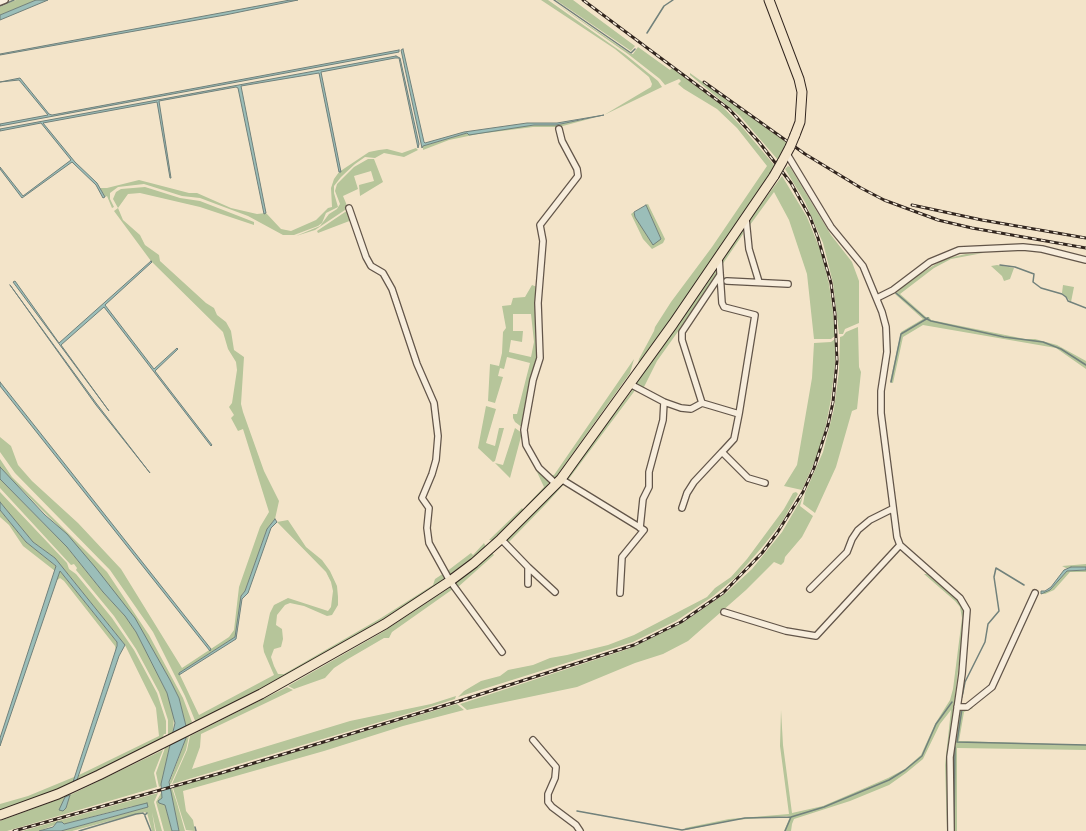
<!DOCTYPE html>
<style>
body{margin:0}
canvas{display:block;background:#f3e4c9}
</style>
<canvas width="1086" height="831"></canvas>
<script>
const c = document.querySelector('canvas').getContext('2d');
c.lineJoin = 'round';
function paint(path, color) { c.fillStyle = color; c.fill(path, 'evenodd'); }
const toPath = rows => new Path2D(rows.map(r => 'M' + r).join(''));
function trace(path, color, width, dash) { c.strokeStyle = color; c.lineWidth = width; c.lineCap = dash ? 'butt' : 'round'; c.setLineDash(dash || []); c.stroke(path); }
paint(toPath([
 [16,0,36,0,0,15,0,7],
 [541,0,548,0,626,55,658,81,662,87,604,115,559,127,533,127,478,134,449,140,423,150,423,146,467,133,534,125,556,125,592,118,604,115,651,87,652,84,649,77,615,49],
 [551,0,631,54,633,54,638,47,670,70,672,68,721,105,742,127,775,166,721,248,637,368,639,359,654,331,655,327,671,302,712,247,767,166,737,128,717,109,684,89,678,84,681,81,679,79,665,85,660,79,628,54],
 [556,0,573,0,635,46,631,51],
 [690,73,787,143,778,160,740,116,690,75],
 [416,148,418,150,404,157,384,153,375,158,365,157,355,164,341,177,334,186,334,193,338,207,326,213,322,223,318,226,294,235,283,235,248,216,200,198,182,196,144,184,118,187,110,193,110,199,114,207,112,208,107,196,105,197,100,188,107,188,139,180,189,193,197,193,231,208,257,214,266,213,281,229,291,231,316,220,328,208,332,207,331,188,334,179,339,172,369,152,379,150,387,149,402,153],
 [368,159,374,159,383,182,360,196,359,185,374,181,371,171,354,176,358,189,343,196,348,208,315,230,296,236,320,226,329,214,337,209,340,204,335,191,337,184,354,167],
 [788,166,790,167,831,235,852,262,859,281,859,323,845,329,843,334,839,334,833,283,823,243,805,202,785,169],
 [782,176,807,217,821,252,829,284,833,312,835,336,831,339,814,339,807,274,789,220,774,192,750,225,747,234,749,220],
 [145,187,180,198,200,201,254,222,254,225,200,207,140,193,128,194,118,208,123,220,140,235,145,245,159,255,160,261,206,303,214,308,217,315,226,322,231,331,234,350,244,357,241,404,243,412,264,471,279,501,275,519,267,529,245,591,241,596,235,637,179,673,199,715,274,675,264,652,263,646,270,613,274,605,288,598,328,611,331,607,333,591,331,582,326,572,277,522,288,520,306,547,322,560,330,571,337,586,338,597,338,605,332,615,327,616,304,606,290,603,285,605,277,615,276,625,282,629,283,639,281,647,274,649,271,657,274,666,278,674,284,674,381,618,433,585,435,579,444,573,446,578,380,621,326,653,196,723,185,696,153,632,110,570,15,473,0,452,0,437,11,446,18,465,32,481,78,523,121,569,182,668,229,637,234,630,239,587,260,527,269,512,243,429,238,431,231,418,234,415,229,407,232,403,237,370,236,362,228,349,223,332,151,261,114,211,118,208,113,199,116,192,121,189],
 [648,204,665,239,663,243,652,249,643,239,631,214,634,212,635,217,661,239,646,205],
 [348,210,352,220,318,233,317,231],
 [743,228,743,234,722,265,721,263],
 [983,253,951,259,934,268,900,294,926,317,929,317,931,320,1025,339,1035,339,1057,345,1086,361,1086,369,1056,348,923,325,903,337,893,383,890,382,901,332,923,319,895,294,912,279,944,259,966,254],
 [997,265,1014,268,1010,279,1004,281,1002,276,991,266],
 [718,268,719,274,657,361,643,389,634,385],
 [532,285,537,287,539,358,523,428,515,422,513,418,513,414,517,414,530,363,507,357,504,369,500,368,498,376,503,377,495,403,488,401,490,364,499,366,502,353,503,332,506,328,502,306,511,305,513,298,525,297],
 [513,314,531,314,534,342,531,357,509,352,511,340,522,342,523,331,513,331],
 [1063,285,1074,287,1071,302,1062,293],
 [858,327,859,367,861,372,857,409,852,411,836,467,815,513,803,504,805,493,823,452,834,409,839,371,840,337,843,336,846,332],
 [835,339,835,364,831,399,826,425,818,454,802,490,784,486,797,465,812,378,814,343,831,342],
 [634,359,630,373,555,478,552,478,540,467,528,444,541,465,551,475,554,475],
 [634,388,636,389,568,480,566,478],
 [486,406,496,409,486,443,495,446,499,428,504,428,495,461,493,462,478,448],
 [515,428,522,433,510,478,495,463,503,465],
 [529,455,549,482,546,488,529,506,526,506,544,487],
 [0,459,12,477,107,572,149,635,183,698,192,722,186,726,179,698,170,680,149,644,108,584,67,535,7,475,0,467],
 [0,479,67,547,103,592,125,616,136,632,167,693,174,715,173,733,168,736,168,720,159,692,136,649,114,616,76,570,77,568,74,564,71,565,0,488],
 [563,482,565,483,547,503,508,543,506,541],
 [0,492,67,563,69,569,76,574,112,618,134,650,157,693,166,721,166,734,164,734,162,739,98,772,56,791,0,810,0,804,28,796,74,777,74,781,77,780,79,775,159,736,156,708,125,645,55,558,33,542,0,502],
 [796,492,798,494,782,522,764,545,736,577,712,597,676,621,633,642,458,697,464,691,481,681,500,676,508,670,533,665,550,658,567,655,608,645,634,635,707,597,715,588,731,577,747,559,784,509,793,493],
 [803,496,800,506,813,516,802,537,785,557,784,562,781,565,774,562,746,590,688,641,663,654,635,663,577,687,467,710,460,704,631,648,684,622,726,593,752,569,782,532],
 [522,508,524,511,494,541,489,540],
 [0,510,26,542,56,566,55,571,23,546,9,525,0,517],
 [484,543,486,547,448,576,446,572,471,553,473,555],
 [492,553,494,555,458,587,455,583],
 [1086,564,1086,567,1066,568,1062,566],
 [1086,570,1086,572,1070,572,1054,590,1045,594,1041,594,1050,590,1067,571],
 [60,571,117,642,116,651,115,646,64,581,60,578,56,581],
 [924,574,927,574,947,590,960,602,965,613,948,755,950,831,947,831,945,765,951,710,940,724,923,759,906,773,889,785,850,801,794,819,792,824,791,831,784,831,790,817,787,816,734,820,686,830,685,828,729,819,789,814,780,746,781,710,783,745,792,813,823,806,888,778,905,769,921,755,935,724,950,700,953,689,962,618,960,607,955,601],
 [451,587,453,589,392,632,389,638,384,638,348,659,334,668,325,678,294,689,288,686,381,633],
 [287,687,293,690,201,734,200,747,192,769,350,721,431,704,456,696,455,699,430,707,172,784,187,750,190,736],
 [457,704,464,710,403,726,324,751,183,791,186,811,193,820,195,831,186,830,173,788],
 [971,706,973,708,964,712,959,741,1086,745,1086,750,957,748,957,831,953,831,954,747,960,709],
 [189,736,186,750,171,784,169,784,186,738],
 [170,746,161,786,159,787,156,773,165,748],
 [163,750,154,773,157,787,7,831,0,831,0,821,65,797,63,805,66,808,70,795],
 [172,788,177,803,185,831,179,831,170,791,170,789],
 [162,791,162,798,159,803,165,805,172,831,164,831,156,802],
 [158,793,154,802,162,831,156,831,152,812,155,831,152,831,147,813,143,812,72,831,61,831,148,807,133,806,64,824,62,822,39,831,22,831]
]), '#b6c59a');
const water = toPath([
 [36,0,48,0,0,20,0,15,36,0],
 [290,0,298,0,225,15,0,55,0,54,290,0],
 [403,49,424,142,425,143,464,132,527,123,557,123,604,115,556,125,534,125,469,135,467,133,423,146,422,148,401,50,403,49],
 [399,50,399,52,0,126,0,124,48,115,19,80,0,82,20,78,49,114,52,115,399,50],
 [396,56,400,58,419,144,418,148,399,58,395,58,321,72,341,172,339,172,319,73,241,86,266,213,264,214,238,88,236,87,159,101,171,178,170,178,157,102,43,123,75,162,97,183,105,197,103,198,96,185,72,162,22,198,0,169,0,167,23,196,71,160,41,123,0,131,0,129,396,56],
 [646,205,661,239,653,245,635,217,634,212,646,205],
 [151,261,152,262,105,305,154,369,177,348,178,349,155,371,212,445,211,446,104,307,61,345,109,411,13,282,15,281,59,343,151,261],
 [10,285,96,403,150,473,96,405,10,285],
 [0,382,211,649,210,651,0,386,0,382],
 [0,467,45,515,67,534,95,567,135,618,170,680,179,698,186,726,186,738,169,782,179,831,172,831,165,805,159,803,158,801,162,798,161,784,175,723,167,693,136,632,125,616,103,592,67,547,0,479,0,467],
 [0,502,33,542,55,558,125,645,119,656,77,780,73,782,117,646,117,642,60,571,0,746,0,738,56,566,26,542,0,510,0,502],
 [275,519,277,522,271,528,248,593,242,599,236,639,179,675,179,673,235,637,241,596,245,591,267,529,275,519],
 [1071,567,1086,567,1086,570,1067,571,1050,590,1041,594,1041,591,1045,591,1051,587,1064,570,1071,567],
 [70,795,66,808,63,811,59,810,65,797,70,795],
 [147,803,148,807,61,831,39,831,53,827,57,822,62,822,64,824,147,803]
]);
paint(water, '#9bbeb9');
trace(water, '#71817b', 1);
trace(toPath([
 [554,0,628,51,631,53,635,49],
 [0,6,14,0],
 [647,33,664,6,673,0],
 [1000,265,1015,267,1034,274,1033,282,1041,288,1062,294,1066,297,1068,301,1086,308],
 [896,293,925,318,931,321,1004,337,1043,342,1061,349,1086,365],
 [891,382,901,334,928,318],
 [962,697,965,682,985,642,988,624,999,611,994,577,996,568,1024,585],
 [962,709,957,742,1086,745],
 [577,811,682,830,745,818,791,817,824,807,889,780,905,770,922,756,936,724,952,702],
 [145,816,151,831],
 [195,827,196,831],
 [79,831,136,814,143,813,145,815,147,813],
 [785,831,791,817],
 [954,831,955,747]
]), '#71817b', 1.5);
const street = toPath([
 [0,2,5,0],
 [787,154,831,227,863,266,882,312,886,327,887,352,881,391,881,413,897,537,900,545,960,598,967,610,962,674,950,757,951,831],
 [349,208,366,257,371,266,383,273,392,289,417,364,434,403,438,436,436,460,432,474,422,498,429,508,427,528,429,543,450,581,502,652],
 [746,219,749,249,759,282],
 [719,258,722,303,724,307,755,315,739,414],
 [727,281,788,284],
 [877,298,893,290,930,262,959,250,1023,247,1042,249,1086,260],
 [630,384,664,402,681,408,691,409,702,403,739,414,734,439,722,452,748,478,765,483],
 [702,403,682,340,682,332,720,275],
 [561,479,644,530,622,557,620,593],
 [556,484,539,468,526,445,524,430,533,380,540,358,538,303,543,241,540,225,578,176,577,169,562,141,559,129],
 [682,508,687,493,694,482,722,452],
 [640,528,643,499,649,487,649,472,663,420,664,402],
 [501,539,528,567,528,584],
 [528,567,555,592],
 [810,589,847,552,852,539,858,530,870,520,892,509],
 [724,612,786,631,816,636,900,545],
 [957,707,967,707,992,687,1035,593],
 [533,740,556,767,555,778,548,794,548,802,552,807,576,825,580,831]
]);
const primary = toPath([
 [769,0,799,79,802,92,800,122,795,135],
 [782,162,790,147],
 [0,815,58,794,99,775,261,694,385,624,450,581,474,563,501,539,561,479,673,324,774,176]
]);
trace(street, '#625549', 8);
trace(primary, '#31251e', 11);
trace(street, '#f7eddc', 5.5);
trace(primary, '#f3e4c9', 9);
const rail = toPath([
 [704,82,805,154,861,188,884,200,938,220,972,228,1086,248],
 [912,205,982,220,1086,238],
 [14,831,221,773,456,702,634,645,681,622,723,593,762,553,777,533,803,492,814,468,828,425,833,402,837,361,835,314,831,283,818,238,810,217,791,183,759,142,729,109,583,0]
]);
trace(rail, '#31251e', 3);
trace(rail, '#f7eddc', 1.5, [4.5]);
const primaryBridge = toPath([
 [790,147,795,135],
 [774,176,782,162]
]);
trace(primaryBridge, '#31251e', 11, []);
trace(primaryBridge, '#f3e4c9', 9);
</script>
